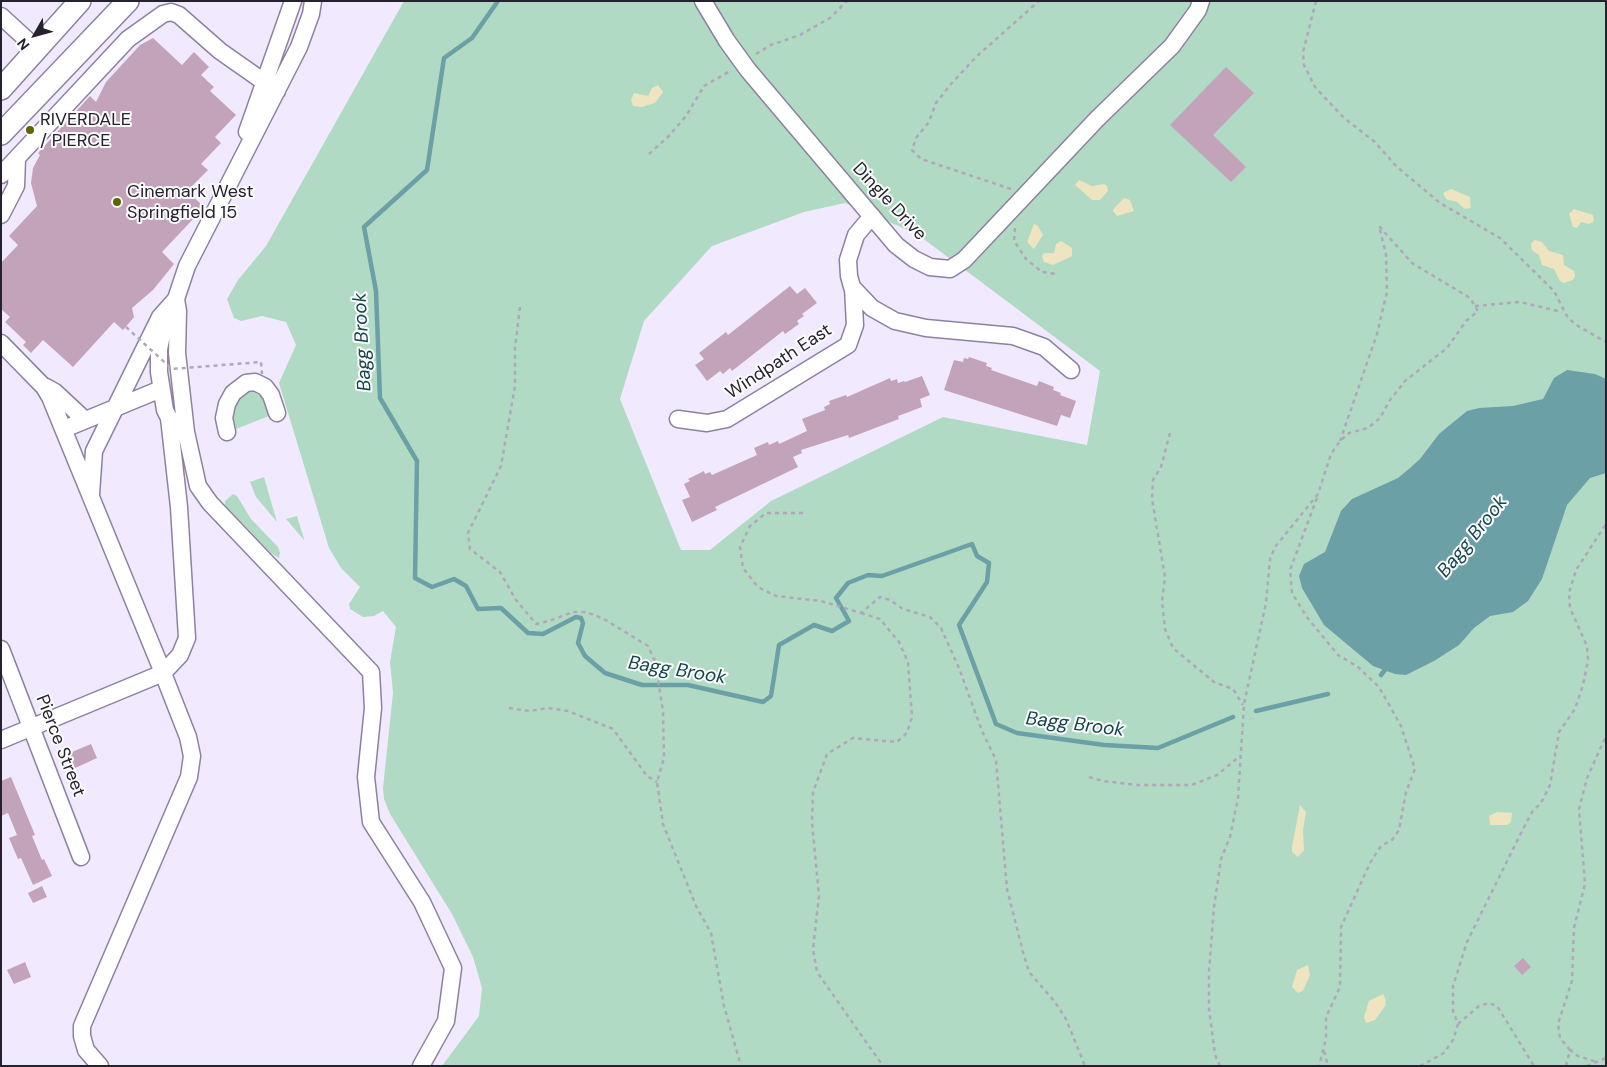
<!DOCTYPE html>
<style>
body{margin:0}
#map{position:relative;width:1607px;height:1067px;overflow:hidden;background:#f1eafe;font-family:"DM Sans",sans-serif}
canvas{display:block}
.frame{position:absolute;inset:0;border:2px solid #26212e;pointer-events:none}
.north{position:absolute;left:10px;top:10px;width:50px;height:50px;-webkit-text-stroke:4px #fbfbfb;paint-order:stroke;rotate:232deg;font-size:14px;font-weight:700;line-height:20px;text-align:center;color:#26212e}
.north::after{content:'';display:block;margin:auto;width:18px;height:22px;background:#26212e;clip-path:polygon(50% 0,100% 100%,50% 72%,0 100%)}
</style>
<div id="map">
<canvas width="1607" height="1067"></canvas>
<div class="frame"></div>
<div class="north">N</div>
</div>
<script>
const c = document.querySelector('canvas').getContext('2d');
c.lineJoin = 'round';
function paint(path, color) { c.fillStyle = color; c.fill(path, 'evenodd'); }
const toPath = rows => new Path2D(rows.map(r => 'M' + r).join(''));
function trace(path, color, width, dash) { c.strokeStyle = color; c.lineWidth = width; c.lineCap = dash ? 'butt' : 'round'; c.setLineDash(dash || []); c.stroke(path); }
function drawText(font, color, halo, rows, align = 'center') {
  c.font = font + ' "DM Sans",sans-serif'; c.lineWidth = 4; c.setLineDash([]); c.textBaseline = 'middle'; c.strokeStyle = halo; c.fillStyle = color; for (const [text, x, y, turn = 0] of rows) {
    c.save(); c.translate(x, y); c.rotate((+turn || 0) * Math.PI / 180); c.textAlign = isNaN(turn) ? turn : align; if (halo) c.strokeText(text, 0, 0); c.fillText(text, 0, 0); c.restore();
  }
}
paint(toPath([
 [404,1,1606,1,1606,1066,442,1066,479,1016,482,988,473,957,452,914,390,814,384,799,383,788,393,693,390,662,396,627,383,611,374,616,363,617,350,609,349,604,360,587,341,568,329,548,279,383,296,345,286,322,262,316,241,321,234,318,227,299,238,280,266,246],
 [845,203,917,234,1100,371,1087,445,943,417,771,501,710,550,681,550,620,399,644,321,712,246,804,212],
 [252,391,263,398,269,416,236,429,233,418,233,409,240,397],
 [264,477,277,522,256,497,250,482],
 [233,494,237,496,251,519,278,547,280,553,279,558,271,553,225,505,225,501],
 [297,516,304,539,304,540,286,519]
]), '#b1dac4');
paint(toPath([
 [658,85,663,92,655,103,642,107,633,106,631,100,634,93,648,96,652,88],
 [1079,180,1092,186,1104,184,1107,186,1108,191,1100,200,1092,200,1075,185],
 [1451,189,1470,197,1471,208,1465,209,1457,202,1446,199,1443,193],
 [1124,198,1130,200,1134,211,1117,216,1113,211,1114,208],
 [1574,209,1593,215,1594,221,1589,224,1581,222,1577,228,1573,227,1569,214],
 [1034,224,1038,226,1043,235,1034,249,1027,242],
 [1535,240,1542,242,1549,251,1563,255,1564,265,1574,271,1575,276,1573,280,1564,283,1560,281,1554,269,1542,265,1539,255,1532,250,1531,243],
 [1061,241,1072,248,1072,256,1053,265,1044,262,1042,256,1044,253,1054,253,1056,244],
 [1300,805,1306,812,1303,830,1304,850,1298,857,1292,852,1292,847],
 [1497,812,1512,813,1511,822,1507,825,1490,825,1489,816],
 [1308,965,1310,975,1303,991,1298,993,1292,987,1297,970],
 [1383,994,1386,1000,1385,1006,1375,1020,1366,1023,1364,1017,1369,1001]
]), '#eee4bf');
paint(toPath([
 [1567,370,1595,374,1606,379,1606,473,1590,478,1567,505,1542,579,1528,601,1513,612,1490,616,1474,628,1459,645,1434,661,1406,675,1395,674,1373,666,1324,625,1302,588,1299,576,1304,564,1325,552,1341,511,1352,499,1398,478,1410,468,1420,459,1439,434,1467,411,1479,408,1513,406,1543,399,1554,378]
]), '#6ba0a6');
trace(toPath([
 [498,1,472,38,444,58,427,170,364,227,376,291,380,398,417,461,415,578,432,587,454,579,466,586,478,609,501,608,528,633,543,634,576,617,581,618,583,623,578,643,585,656,605,673,642,685,688,685,763,702,771,696,779,645,814,625,832,631,849,621,836,598,848,583,868,575,882,576,972,544,977,556,989,563,987,582,959,625,996,724,1017,733,1104,745,1158,748,1233,717],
 [1381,675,1388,666],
 [1256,711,1328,694]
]), '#6ba0a6', 4.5);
paint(toPath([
 [153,38,182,65,194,52,209,67,201,75,214,87,210,91,236,115,215,137,221,143,201,164,208,170,187,191,201,204,196,216,162,252,174,264,153,290,132,308,134,317,123,330,114,322,73,367,43,340,31,353,23,345,26,342,5,322,10,317,1,309,1,263,18,245,9,236,37,206,31,183,33,168,40,155,38,153,90,96,96,102,106,82,140,45],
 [1226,67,1254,93,1213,135,1246,167,1231,182,1170,125],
 [790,286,797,294,805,288,817,303,802,314,804,316,797,321,799,324,785,334,783,331,732,371,730,368,723,374,720,371,707,381,695,365,704,359,699,353,726,332,728,335],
 [969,357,987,363,986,366,992,368,991,370,1037,386,1039,381,1054,387,1053,390,1061,393,1060,395,1076,401,1070,418,1061,415,1057,426,944,390,954,360,963,362,964,358,968,359],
 [922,376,930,395,920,399,922,407,898,416,899,419,849,438,848,435,801,450,802,453,793,457,798,467,715,507,717,510,692,522,682,500,690,497,684,484,690,481,688,479,704,471,705,474,710,472,712,475,757,455,754,448,768,442,769,445,778,441,779,444,807,431,802,419,825,410,824,407,830,404,829,401,846,395,847,397,890,378,891,381,897,379,898,383,904,381,905,382],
 [91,744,97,758,73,769,67,754],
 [11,777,35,835,32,836,42,860,44,859,52,876,33,885,21,858,18,859,9,838,17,835,8,813,1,816,1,781],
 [42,886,47,897,33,903,28,893],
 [1523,958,1531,967,1522,975,1514,966],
 [25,962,31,977,14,984,7,970]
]), '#c3a3ba');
const minor = toPath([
 [703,1,727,41,748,70,896,245,914,259,930,267,950,269,964,260,1097,119,1172,46,1198,10,1201,1],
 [1,16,38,50],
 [247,132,293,1],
 [1,175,128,39,163,14,171,12,179,15,220,51,277,91],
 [1,215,16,186,17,159],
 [872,216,856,235,848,260,849,276,852,287,872,308,895,321,926,328,1013,336,1044,347,1071,370],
 [1,343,44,387,50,397,159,663,188,737,192,756,189,777,82,1026,82,1036,86,1050,100,1066],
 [46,387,55,392,85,420],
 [678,419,707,423,727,419,848,345,855,325,853,288],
 [64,429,161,389],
 [186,432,169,418,165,410,159,372,159,349,163,330,176,299,178,311,177,353,186,432,198,486,210,503,371,672,373,708,366,777,371,822,422,902,453,968,446,1021,421,1066],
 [227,432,224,418,227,404,233,393,246,383,255,382,265,387,271,395,277,413],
 [91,494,94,451,160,317,176,299,187,266,299,47,311,14,313,1],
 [1,649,81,857],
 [1,740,163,673,180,655,187,638,179,507,169,418]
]);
const major = toPath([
 [1,89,80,1],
 [1,134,128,1]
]);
trace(minor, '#8d81a0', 19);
trace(major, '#8d81a0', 24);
trace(toPath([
 [1316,1,1303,52,1304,65,1315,87,1344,118,1375,142,1396,166,1440,203,1500,238,1554,291,1568,318,1578,326,1606,342],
 [756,54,771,45,800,35,830,18,847,1],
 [649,154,668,137,686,116,704,86,730,71],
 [1011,189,921,159,912,150,916,138,929,122,936,103,951,84,976,57,1039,1],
 [1015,228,1014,241,1026,259,1042,272,1057,274],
 [1475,306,1520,302,1562,312],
 [520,307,515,347,515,386,501,466,468,533,470,549,500,572,516,600,536,624,549,621,573,612,586,612,604,619,648,646,655,661,663,711,664,758,657,782,663,824,696,906,711,933,724,1006,741,1066],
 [1170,433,1161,467,1153,480,1152,499,1165,577,1162,601,1165,629,1173,648,1214,682,1233,689,1243,705],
 [1317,498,1290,570,1292,593,1306,616,1338,655,1358,667,1379,687,1401,726,1415,769,1406,792,1399,830,1392,840,1381,846,1370,863,1341,927,1340,987,1326,1017,1326,1039,1319,1066],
 [803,513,766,513,750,526,740,547,743,568,758,587,776,596,821,601,861,613,880,597,890,600,903,609,930,617,941,628,959,668,982,731,996,760,1007,889,1023,952,1029,972,1055,1002,1066,1019,1085,1066],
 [861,613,880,619,899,642,908,662,912,717,907,733,897,742,853,738,827,754,813,792,812,822,819,896,813,949,817,972,883,1066],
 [509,708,530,711,548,708,568,711,613,729,647,776,657,782],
 [1089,777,1103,781,1137,785,1192,785,1217,775,1240,756],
 [1458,1024,1479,1006,1489,1003,1497,1006,1534,1066],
 [1570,1050,1560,1038,1558,1024,1572,981,1574,928,1585,884,1579,809,1587,778,1606,736],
 [1324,1051,1328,1066],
 [1220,1066,1215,1055,1209,1009,1209,971,1214,907,1221,859,1230,837,1238,798,1244,704,1266,603,1270,559,1275,547,1318,494,1331,454,1340,441,1349,433,1368,428,1380,418,1390,400,1405,381,1447,348,1466,321,1478,311,1470,298,1412,263,1379,226,1386,254,1387,292,1377,334,1340,441],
 [1420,1066,1444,1053,1453,1040,1458,1024,1453,1011,1453,986,1467,942,1521,833,1532,812,1541,803,1550,785,1559,732,1575,709,1583,685,1588,660,1587,646,1570,608,1569,593,1576,570,1606,524],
 [1566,1066,1570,1050,1578,1056,1597,1062],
 [1587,1066,1606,1058]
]), '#afa8ba', 2.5, [4, 4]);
trace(minor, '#fff', 16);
trace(major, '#fff', 21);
trace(toPath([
 [126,327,172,369,261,362,262,374]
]), '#afa8ba', 2.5, [4, 4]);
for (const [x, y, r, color] of [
 [30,130,5,"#5d6400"],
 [117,202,5,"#5d6400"]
]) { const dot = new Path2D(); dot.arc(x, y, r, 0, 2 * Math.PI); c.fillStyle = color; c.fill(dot); trace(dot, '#fbfbfb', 2); }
drawText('18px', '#26212e', '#fbfbfb', [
 ["RIVERDALE",40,120],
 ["/ PIERCE",40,141],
 ["Cinemark West",127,192],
 ["Springfield 15",127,213]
], 'left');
drawText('18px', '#26212e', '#fbfbfb', [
 ["Dingle Drive",889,202,47],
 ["Windpath East",779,362,-33],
 ["Pierce Street",60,746,69]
]);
drawText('italic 19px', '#14454a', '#fbfbfb', [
 ["Bagg Brook",363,342,-93],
 ["Bagg Brook",1473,537,-51],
 ["Bagg Brook",677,671,9],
 ["Bagg Brook",1075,725,7]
]);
</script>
